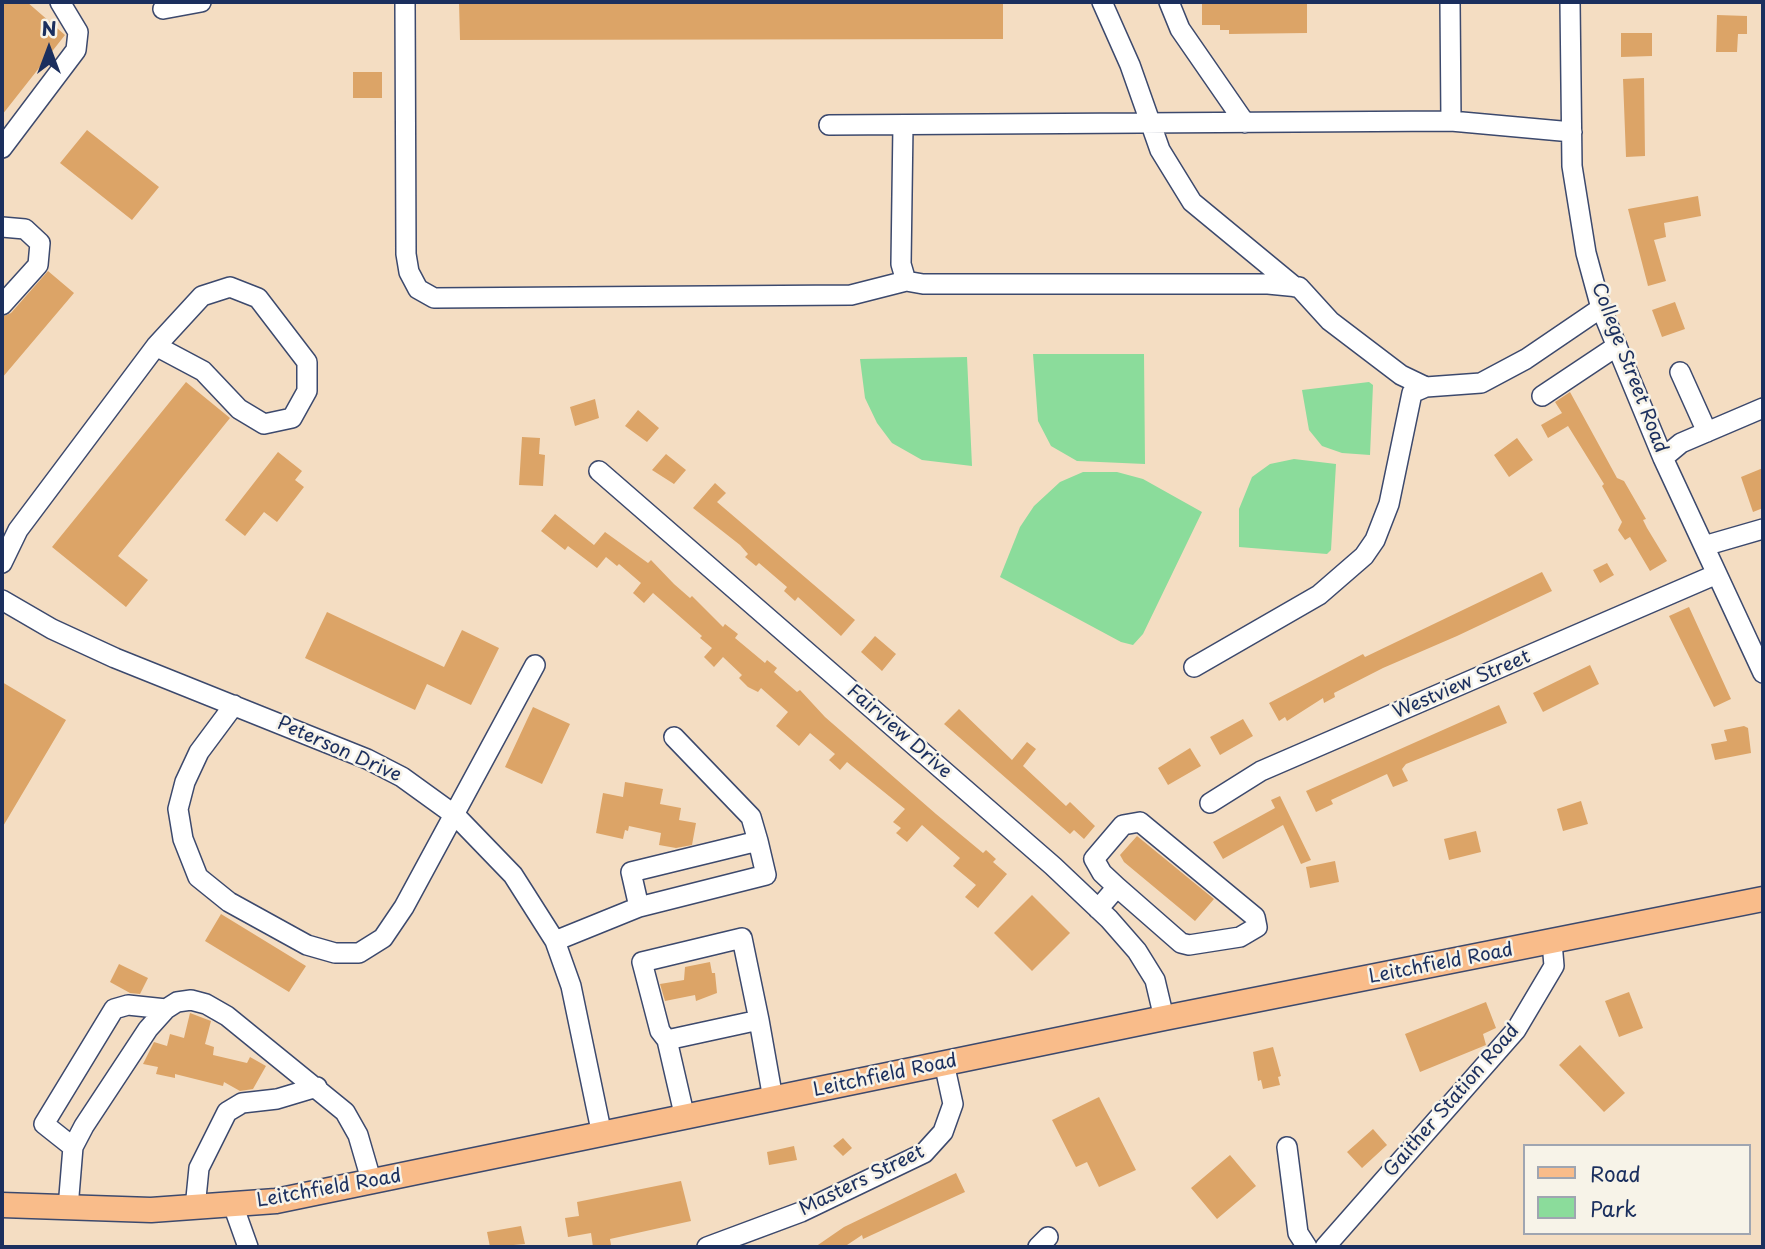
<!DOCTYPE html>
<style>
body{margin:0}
#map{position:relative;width:1765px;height:1249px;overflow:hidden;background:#f4ddc2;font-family:"Playpen Sans",sans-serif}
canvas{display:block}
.frame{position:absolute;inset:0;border:4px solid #1b2f5e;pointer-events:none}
.legend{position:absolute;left:1523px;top:1144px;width:228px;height:91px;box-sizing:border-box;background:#f7f3e8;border:2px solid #9fa5b1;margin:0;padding:9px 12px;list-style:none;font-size:21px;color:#1b2f5e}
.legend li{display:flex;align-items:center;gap:14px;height:35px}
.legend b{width:35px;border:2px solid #9fa5b1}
.north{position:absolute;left:14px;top:14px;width:70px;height:70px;-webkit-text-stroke:5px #f7f3e8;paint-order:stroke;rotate:0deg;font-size:19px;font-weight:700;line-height:28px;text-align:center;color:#1b2f5e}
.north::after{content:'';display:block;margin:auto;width:24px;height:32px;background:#1b2f5e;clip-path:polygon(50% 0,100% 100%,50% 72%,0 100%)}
</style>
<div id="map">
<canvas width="1765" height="1249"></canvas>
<div class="frame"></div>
<ul class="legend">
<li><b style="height:9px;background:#f9bc8a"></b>Road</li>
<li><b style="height:19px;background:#8bdc9b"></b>Park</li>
</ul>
<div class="north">N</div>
</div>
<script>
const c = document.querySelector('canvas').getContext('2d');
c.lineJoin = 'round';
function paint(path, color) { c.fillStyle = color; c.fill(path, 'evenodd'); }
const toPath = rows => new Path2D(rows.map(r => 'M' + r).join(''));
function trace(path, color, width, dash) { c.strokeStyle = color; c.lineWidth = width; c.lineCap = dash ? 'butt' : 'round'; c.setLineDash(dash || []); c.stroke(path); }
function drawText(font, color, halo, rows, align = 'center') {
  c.font = font + ' "Playpen Sans",sans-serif'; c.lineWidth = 5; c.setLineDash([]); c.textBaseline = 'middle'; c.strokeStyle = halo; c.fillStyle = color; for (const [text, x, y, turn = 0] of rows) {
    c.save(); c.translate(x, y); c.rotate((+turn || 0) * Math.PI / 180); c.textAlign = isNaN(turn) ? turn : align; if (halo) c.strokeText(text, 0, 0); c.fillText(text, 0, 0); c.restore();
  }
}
paint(toPath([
 [1033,354,1144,354,1145,464,1077,461,1051,446,1038,421],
 [967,357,972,466,922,460,892,443,877,423,865,398,860,359],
 [1369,382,1373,385,1370,455,1342,453,1322,446,1309,430,1302,390],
 [1294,459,1336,464,1331,550,1327,554,1239,547,1239,509,1252,477,1270,464],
 [1083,472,1117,472,1143,479,1202,512,1143,634,1133,645,1121,642,1000,577,1020,527,1034,506,1060,482]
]), '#8bdc9b');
paint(toPath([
 [2,2,27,2,65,35,2,115],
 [459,2,1003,2,1003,39,460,40],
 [1202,2,1307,2,1307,33,1229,34,1229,30,1220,30,1220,25,1202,25],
 [1717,15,1747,16,1747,34,1738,34,1737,52,1716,52],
 [1621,33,1652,33,1652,56,1621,57],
 [353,72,382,72,382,98,353,98],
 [1644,78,1645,156,1626,157,1623,79],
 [87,130,159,187,132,220,60,163],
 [1698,196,1701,216,1664,223,1666,237,1654,240,1666,281,1648,286,1628,209],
 [48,271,74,293,2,378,2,317,11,313],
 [1675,302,1685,329,1662,337,1652,310],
 [186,382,230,418,118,556,148,580,126,607,52,547],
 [1570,392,1617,478,1624,481,1646,519,1643,520,1647,528,1667,561,1650,571,1630,537,1625,540,1618,530,1622,522,1602,486,1604,484,1568,426,1548,438,1541,425,1562,413,1555,402],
 [595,399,599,418,575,426,570,407],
 [638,410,659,428,647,442,625,426],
 [522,437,540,438,539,454,545,455,543,486,519,485],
 [1517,438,1533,460,1509,477,1494,455],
 [278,452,302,471,295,480,304,487,277,522,264,512,245,536,225,520],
 [666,454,686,470,674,484,652,470],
 [1763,468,1763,508,1753,512,1741,477],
 [715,483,726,493,717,502,855,620,841,636,798,597,795,601,784,591,787,587,759,563,756,566,745,557,748,554,740,545,693,508],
 [555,514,594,545,605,532,648,563,651,560,674,584,690,598,692,596,723,627,725,624,738,634,735,638,765,663,767,660,777,668,774,672,797,692,800,690,825,717,936,814,983,853,986,850,996,859,993,862,1007,874,978,908,965,897,976,885,953,866,960,858,922,825,907,842,896,833,901,828,893,822,905,809,847,762,840,770,829,760,835,754,810,733,799,746,776,726,788,712,761,688,758,692,748,687,739,678,742,675,723,657,714,667,704,657,712,648,700,638,702,636,653,593,644,603,633,593,641,583,619,564,617,566,606,557,597,568,568,546,565,550,541,531],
 [1607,563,1614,575,1600,583,1593,570],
 [1542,572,1552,591,1457,636,1383,668,1334,693,1335,697,1324,703,1323,698,1287,721,1285,717,1279,721,1269,703,1363,654,1365,657],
 [1689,607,1731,699,1714,707,1669,616],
 [327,612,444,667,462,630,499,648,471,705,427,684,415,710,305,658],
 [875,636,896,654,882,671,861,652],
 [1590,665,1599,684,1543,712,1533,693],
 [2,682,66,720,2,828],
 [1499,705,1507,723,1406,764,1402,769,1408,781,1393,787,1387,774,1331,800,1333,804,1316,812,1306,791],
 [533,707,570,724,542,784,505,767],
 [959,709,1012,760,1027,742,1036,749,1023,766,1066,806,1070,802,1095,826,1084,839,1074,830,1070,834,944,724],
 [1243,719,1253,736,1220,755,1210,737],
 [1744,726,1748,728,1751,753,1715,760,1711,744,1727,741,1724,730],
 [1190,748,1201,766,1168,785,1158,768],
 [625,782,663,789,660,804,681,808,679,820,696,823,692,845,676,848,659,845,661,833,629,826,628,831,625,830,623,839,596,833,603,793,623,797],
 [1280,796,1311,860,1301,864,1283,825,1223,859,1213,842,1275,808,1271,800],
 [1581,801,1588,824,1563,831,1557,809],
 [1476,831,1481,852,1449,860,1444,839],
 [1137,836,1214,899,1195,921,1124,862,1120,855],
 [1335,861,1339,882,1310,888,1306,867],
 [1032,895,1070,933,1032,971,994,933],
 [221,914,306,966,289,992,205,941],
 [710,962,712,973,715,973,717,993,696,1001,695,995,665,1001,660,984,684,980,685,967],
 [119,964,148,978,140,994,130,993,110,982],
 [1629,992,1643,1028,1619,1037,1605,1001],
 [1486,1002,1496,1028,1483,1034,1486,1045,1420,1072,1405,1034],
 [190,1013,211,1021,205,1044,214,1047,213,1055,247,1063,250,1057,266,1066,253,1089,240,1091,224,1082,223,1086,175,1074,175,1078,156,1074,158,1067,143,1064,154,1042,167,1046,170,1034,184,1038],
 [1580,1045,1625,1093,1604,1112,1559,1065],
 [1273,1047,1281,1076,1278,1077,1280,1085,1263,1089,1261,1080,1258,1081,1253,1052],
 [1099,1097,1136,1170,1099,1187,1087,1162,1076,1167,1052,1120],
 [1373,1129,1387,1145,1362,1168,1347,1152],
 [843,1138,852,1148,843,1156,833,1146],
 [794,1146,797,1160,769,1165,767,1152],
 [1230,1155,1256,1186,1217,1219,1191,1188],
 [956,1173,965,1192,863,1239,862,1235,844,1247,815,1247,844,1227],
 [681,1181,691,1221,610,1239,611,1245,598,1247,593,1247,591,1233,568,1237,565,1218,579,1216,577,1202],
 [521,1226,525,1244,490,1247,487,1232]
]), '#dca467');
const minor = toPath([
 [405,2,406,254,409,272,418,289,434,298,851,295,906,281],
 [1102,2,1130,65,1160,150,1192,202,1295,287],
 [1169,2,1180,29,1245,123],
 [1450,2,1451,121],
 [1570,2,1572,166,1586,253,1601,308,1663,458,1763,673],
 [163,9,201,2],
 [829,125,1451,121,1572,132],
 [903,125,901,264,906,281,923,284,1268,284,1299,287,1330,321,1401,375,1426,387],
 [2,148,76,50,78,32,60,2],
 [2,227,25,229,40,243,38,265,2,305],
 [1680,372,1707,432],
 [1542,396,1617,346],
 [1663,458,1681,443,1763,408],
 [599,471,1053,866,1109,919,1137,951,1155,980,1164,1018],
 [1704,546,1763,529],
 [2,563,18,530,156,346,202,296,230,287,258,298,307,362,307,391,292,418,264,424,239,409,203,371,156,346],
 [2,600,52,629,115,658,367,759,402,777,456,816,513,875,555,941,571,986,602,1135],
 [1194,667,1319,595,1364,556,1375,540,1389,504,1412,393,1426,387,1481,383,1526,359,1601,308],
 [234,705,199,752,185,782,178,809,183,839,198,877,229,902,307,945,335,953,359,953,383,938,404,907,535,665],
 [674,737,751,817,758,841],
 [1210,803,1261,771,1717,574],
 [1098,909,1117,887,1181,943,1189,945,1240,937,1257,927,1255,917,1140,822,1123,825,1094,859,1102,873,1117,887],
 [555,941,639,907,766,875,758,841,631,872,639,907],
 [667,1040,660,1031,642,962,742,938,759,1020],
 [685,1118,667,1040,759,1020,773,1099],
 [73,1147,44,1124,114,1009,128,1005,166,1009],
 [1287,1147,1298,1233,1307,1247],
 [233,1205,248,1247],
 [68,1208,73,1147,84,1126,148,1029,166,1009,177,1002,191,1000,206,1004,227,1016,345,1112,358,1135,372,1183],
 [195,1208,199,1168,227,1112,242,1103,277,1099,317,1087],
 [707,1247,801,1212,924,1153,943,1132,953,1104,944,1063],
 [1038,1247,1048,1237],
 [1325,1247,1516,1030,1554,966,1552,942]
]);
const major = toPath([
 [2,1205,151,1210,276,1201,1164,1018,1763,899]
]);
trace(minor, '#3c496d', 22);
trace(major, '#3c496d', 27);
trace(minor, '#fff', 19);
trace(major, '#f9bc8a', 24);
drawText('19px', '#1b2f5e', '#f7f3e8', [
 ["College Street Road",1629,368,69],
 ["Westview Street",1462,685,-23],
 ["Fairview Drive",899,732,41],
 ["Peterson Drive",339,750,24],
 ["Leitchfield Road",1441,964,-11],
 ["Leitchfield Road",885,1076,-12],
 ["Gaither Station Road",1452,1101,-49],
 ["Masters Street",862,1181,-26],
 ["Leitchfield Road",329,1189,-10]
]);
</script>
